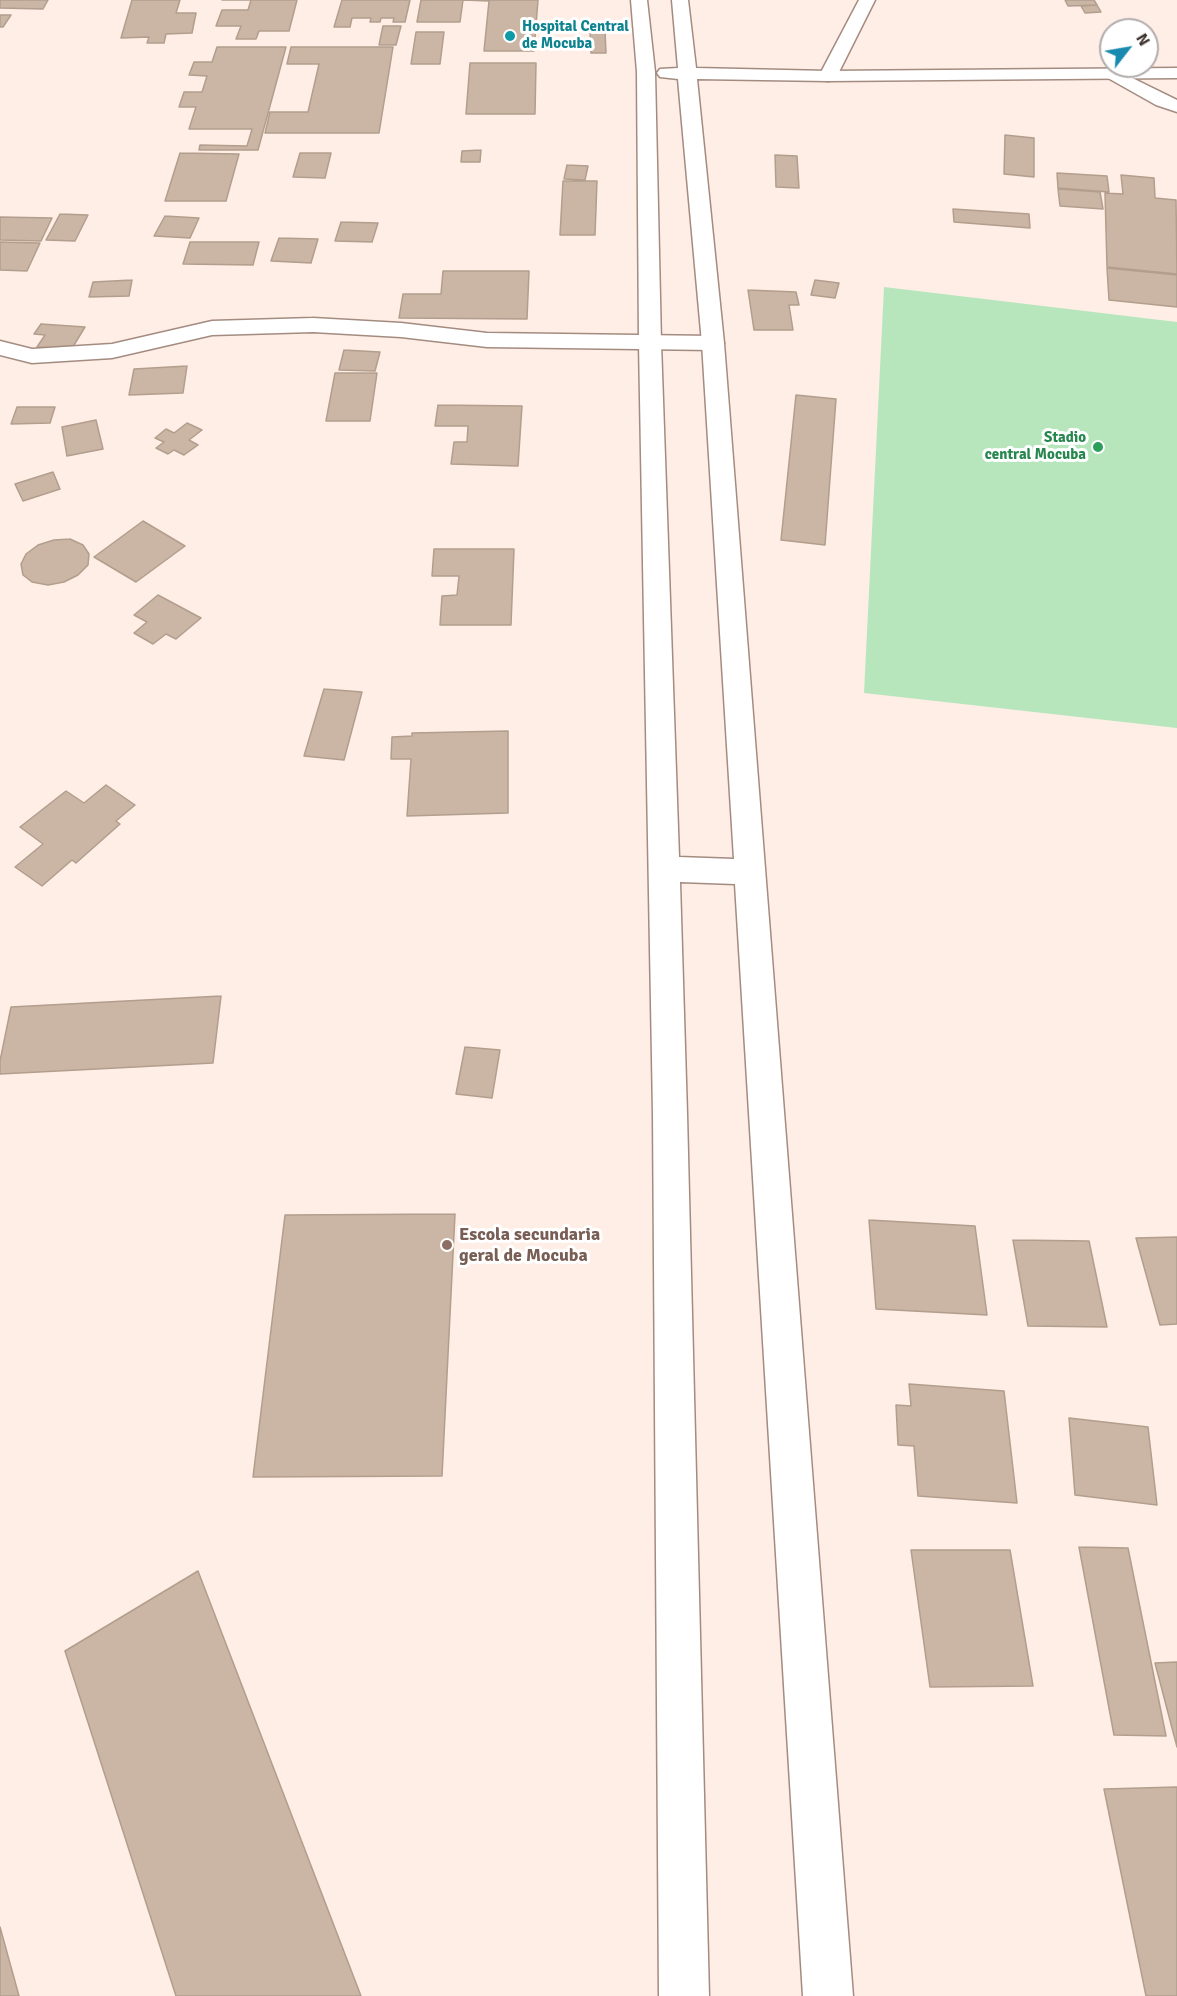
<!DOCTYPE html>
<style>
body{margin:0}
#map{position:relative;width:1177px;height:1996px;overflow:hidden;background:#feeee6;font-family:Signika,sans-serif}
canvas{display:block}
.north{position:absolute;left:1099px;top:18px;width:60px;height:60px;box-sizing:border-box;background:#fff;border:2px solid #b2adac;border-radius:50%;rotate:59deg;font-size:16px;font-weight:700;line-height:24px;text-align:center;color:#3e332f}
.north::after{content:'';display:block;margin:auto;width:21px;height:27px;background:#198bb0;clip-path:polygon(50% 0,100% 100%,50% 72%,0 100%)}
</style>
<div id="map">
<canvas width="1177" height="1996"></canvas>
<div class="north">N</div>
</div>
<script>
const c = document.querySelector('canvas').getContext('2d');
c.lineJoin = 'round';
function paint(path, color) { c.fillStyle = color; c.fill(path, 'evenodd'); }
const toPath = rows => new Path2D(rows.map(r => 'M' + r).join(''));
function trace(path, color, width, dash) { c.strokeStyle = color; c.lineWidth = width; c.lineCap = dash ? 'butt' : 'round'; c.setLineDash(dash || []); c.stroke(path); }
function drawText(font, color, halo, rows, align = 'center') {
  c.font = font + ' Signika,sans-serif'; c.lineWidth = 6; c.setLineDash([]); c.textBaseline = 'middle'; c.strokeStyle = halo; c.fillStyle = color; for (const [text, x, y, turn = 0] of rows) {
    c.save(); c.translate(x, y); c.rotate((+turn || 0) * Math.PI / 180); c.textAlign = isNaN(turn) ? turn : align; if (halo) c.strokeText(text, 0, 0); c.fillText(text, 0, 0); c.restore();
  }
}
paint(toPath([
 [884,287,1177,322,1177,728,864,693]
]), '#b7e6bd');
const building = toPath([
 [0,0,48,0,43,9,0,8,0,0],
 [132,0,180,0,176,13,196,13,192,33,166,34,164,43,147,43,149,37,121,38,132,0],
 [222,0,297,0,289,31,259,31,256,39,236,39,241,26,216,26,222,10,248,10,251,0,222,0],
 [342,0,410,0,405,22,393,22,394,18,381,18,380,22,370,22,371,18,352,18,350,27,334,27,342,0],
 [421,0,538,0,534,51,484,51,489,1,463,0,460,22,417,22,421,0],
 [1065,0,1094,0,1097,5,1068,6,1065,0],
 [1097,5,1101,12,1085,13,1081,6,1097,5],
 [0,15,11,15,3,27,0,27,0,15],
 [383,26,401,26,396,45,379,45,383,26],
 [590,31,605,31,606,53,591,53,590,31],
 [416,32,444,32,440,64,411,64,416,32],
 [217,47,286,47,258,150,199,150,200,145,247,146,252,129,189,129,196,107,179,107,184,92,202,92,207,76,189,75,194,62,212,62,217,47],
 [291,47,393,47,379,133,265,133,270,112,308,112,319,64,287,64,291,47],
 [470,63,536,63,535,114,466,114,470,63],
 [1005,135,1034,138,1034,177,1004,174,1005,135],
 [481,150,480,162,461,162,462,151,481,150],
 [180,153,239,154,226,201,165,201,180,153],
 [300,153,331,153,325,178,293,177,300,153],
 [775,155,797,156,799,188,776,187,775,155],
 [567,165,588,166,585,180,564,179,567,165],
 [1057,173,1107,176,1109,192,1058,188,1057,173],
 [1121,175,1154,178,1155,198,1176,200,1177,274,1107,267,1105,193,1123,194,1121,175],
 [563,181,597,181,595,235,560,235,563,181],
 [1058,189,1100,192,1103,209,1060,206,1058,189],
 [953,209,1029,214,1030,228,954,222,953,209],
 [60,214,88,215,75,241,46,240,60,214],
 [165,216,199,218,190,238,154,236,165,216],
 [0,217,52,218,41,241,0,240,0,217],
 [341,222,378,223,372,242,335,241,341,222],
 [279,238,318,239,311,263,271,261,279,238],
 [0,242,40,243,27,271,0,270,0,242],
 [190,242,259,242,253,265,183,264,190,242],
 [1107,268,1177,275,1177,307,1109,300,1107,268],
 [443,271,529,271,527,319,399,318,403,294,441,294,443,271],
 [132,280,129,296,89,297,93,282,132,280],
 [815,280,839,283,835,298,811,295,815,280],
 [748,290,796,292,799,305,789,305,793,330,754,330,748,290],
 [41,324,85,327,71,350,37,347,45,335,34,334,41,324],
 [344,350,380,352,375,371,339,370,344,350],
 [187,366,183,393,129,395,134,369,187,366],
 [335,373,377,373,370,421,326,421,335,373],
 [796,395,836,399,825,545,781,540,796,395],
 [438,405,522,406,518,466,451,464,454,442,467,442,468,426,435,426,438,405],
 [17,407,55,407,50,423,11,424,17,407],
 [96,420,103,449,67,456,62,427,96,420],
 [187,423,202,430,189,440,198,445,184,455,174,450,168,454,156,448,164,442,155,438,166,429,174,433,187,423],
 [53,472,60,489,23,501,15,484,53,472],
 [143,521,185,546,136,582,94,557,143,521],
 [70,539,83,545,89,554,88,565,78,575,64,582,48,585,32,582,23,575,21,564,26,554,38,545,54,540,70,539],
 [434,549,514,549,511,625,440,625,442,596,457,595,459,576,432,576,434,549],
 [158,595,201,618,176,639,166,634,153,644,134,633,147,622,134,615,158,595],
 [324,689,362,692,344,760,304,756,324,689],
 [508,731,508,813,407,816,411,759,391,759,392,737,412,736,412,733,508,731],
 [106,785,135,805,116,821,120,824,76,863,72,860,42,886,15,867,43,844,20,827,66,791,84,803,106,785],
 [221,996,213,1063,0,1074,0,1061,11,1007,221,996],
 [465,1047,500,1050,492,1098,456,1094,465,1047],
 [455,1214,442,1476,253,1477,285,1215,455,1214],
 [869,1220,975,1226,987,1315,876,1309,869,1220],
 [1177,1237,1177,1324,1160,1325,1136,1238,1177,1237],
 [1013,1240,1089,1241,1107,1327,1028,1326,1013,1240],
 [909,1384,1004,1391,1017,1503,918,1496,914,1446,898,1445,896,1405,911,1406,909,1384],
 [1069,1418,1148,1427,1157,1505,1075,1495,1069,1418],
 [1079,1547,1128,1548,1166,1736,1114,1735,1079,1547],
 [911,1550,1010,1550,1033,1686,930,1687,911,1550],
 [198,1571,361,1996,176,1996,65,1651,198,1571],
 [1177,1662,1177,1747,1155,1663,1177,1662],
 [1177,1787,1177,1996,1146,1996,1104,1789,1177,1787],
 [0,1927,19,1996,0,1996,0,1927]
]);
paint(building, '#cbb5a4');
trace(building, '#b39e8d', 1.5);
const minor = toPath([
 [859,0,875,0,837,76,834,80,828,81,822,80,819,76,859,0],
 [1114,69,1177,100,1177,112,1156,105,1108,78,1105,74,1108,70,1114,69],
 [313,318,401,323,487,333,713,336,721,338,724,343,721,348,713,350,487,347,401,337,313,332,212,335,112,358,32,363,0,355,0,341,32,349,112,344,212,321,313,318]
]);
const tertiary = toPath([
 [631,0,647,0,655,72,661,343,679,857,734,859,702,343,678,79,660,77,657,73,660,69,678,68,672,0,688,0,696,68,828,71,1177,68,1177,78,828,81,697,79,724,343,853,1996,803,1996,735,884,680,882,687,1114,709,1996,659,1996,653,1114,639,343,637,72,631,0]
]);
trace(minor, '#a48b80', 3);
trace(tertiary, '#a48b80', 3);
paint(minor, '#fff');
paint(tertiary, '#fff');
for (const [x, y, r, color] of [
 [510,36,6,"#0f9aa8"],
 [1098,447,6,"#2e9e5b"],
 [447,1245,6,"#8d6e63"]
]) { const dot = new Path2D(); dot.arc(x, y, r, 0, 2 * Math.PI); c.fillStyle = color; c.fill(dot); trace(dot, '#fff', 2); }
drawText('bold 15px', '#0d838f', '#fff', [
 ["Hospital Central",522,27],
 ["de Mocuba",522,44]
], 'left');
drawText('bold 15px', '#27864d', '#fff', [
 ["Stadio",1086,438],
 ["central Mocuba",1086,455]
], 'right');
drawText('bold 18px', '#785e54', '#fff', [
 ["Escola secundaria",459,1235],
 ["geral de Mocuba",459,1256]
], 'left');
</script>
